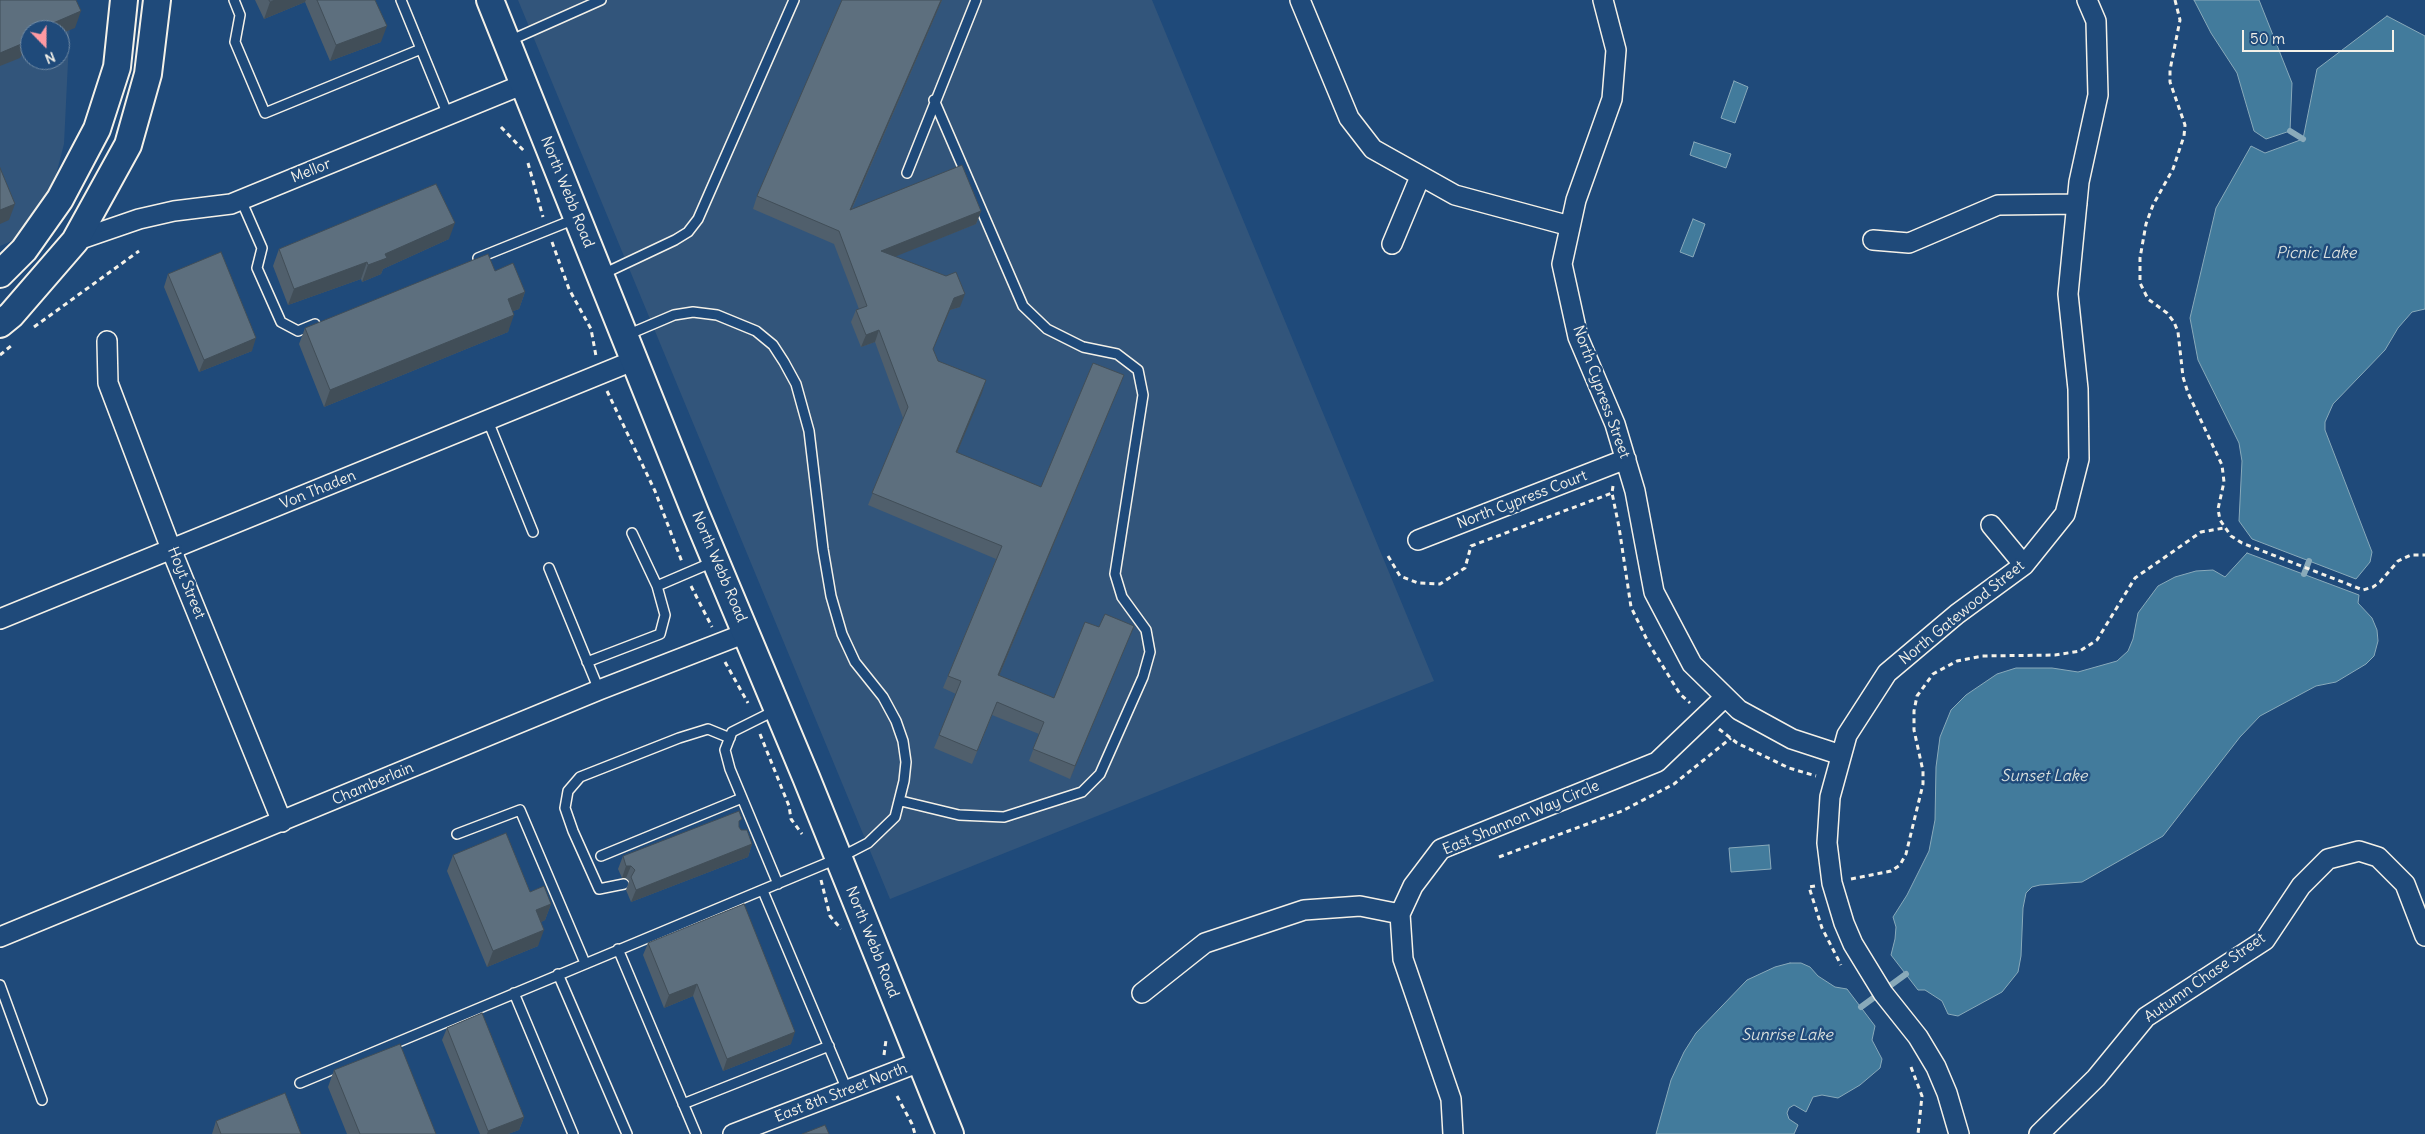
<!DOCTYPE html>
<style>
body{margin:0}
#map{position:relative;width:2425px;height:1134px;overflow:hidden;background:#1f4a7a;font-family:Delius,sans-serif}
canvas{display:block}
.north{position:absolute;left:20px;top:20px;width:50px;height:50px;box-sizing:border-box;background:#1f4a7a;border:1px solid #748da6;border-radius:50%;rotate:158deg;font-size:14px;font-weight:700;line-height:20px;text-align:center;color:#f4f1e8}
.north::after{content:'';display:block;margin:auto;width:18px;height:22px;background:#ff9aa2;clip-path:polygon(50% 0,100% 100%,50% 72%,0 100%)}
.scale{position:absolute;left:2242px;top:30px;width:152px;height:22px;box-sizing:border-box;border:2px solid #f4f1e8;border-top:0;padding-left:6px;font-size:15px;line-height:18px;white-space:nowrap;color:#f4f1e8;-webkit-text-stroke:4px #1f4a7a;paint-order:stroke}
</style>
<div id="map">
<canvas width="2425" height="1134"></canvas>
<div class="north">N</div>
<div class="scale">50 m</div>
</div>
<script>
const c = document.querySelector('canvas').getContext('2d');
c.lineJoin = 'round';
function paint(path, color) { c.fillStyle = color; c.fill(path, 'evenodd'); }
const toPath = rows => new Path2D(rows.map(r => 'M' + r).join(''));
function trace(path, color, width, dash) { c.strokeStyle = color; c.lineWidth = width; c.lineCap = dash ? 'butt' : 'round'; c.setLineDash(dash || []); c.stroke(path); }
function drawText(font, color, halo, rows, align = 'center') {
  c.font = font + ' Delius,sans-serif'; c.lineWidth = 5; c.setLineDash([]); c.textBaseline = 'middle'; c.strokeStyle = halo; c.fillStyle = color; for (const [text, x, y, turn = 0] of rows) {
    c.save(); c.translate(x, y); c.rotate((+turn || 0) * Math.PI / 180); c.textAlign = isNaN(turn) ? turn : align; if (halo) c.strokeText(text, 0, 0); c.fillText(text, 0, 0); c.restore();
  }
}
paint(toPath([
 [0,0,71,0,64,144,47,210,14,240,0,246],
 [30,30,60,30,60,60,30,60],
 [518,0,1152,0,1434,681,890,899]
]), '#32557b');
const water = toPath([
 [2194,0,2259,0,2292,83,2290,131,2266,139,2254,131,2237,73,2211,33,2194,0],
 [2387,16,2425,36,2425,309,2412,312,2398,328,2385,350,2333,404,2325,422,2325,430,2372,552,2370,562,2356,579,2252,539,2239,521,2242,461,2239,443,2198,360,2190,318,2216,208,2251,146,2265,153,2303,139,2317,69,2387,16],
 [1734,81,1748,87,1735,123,1721,118,1734,81],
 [1694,142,1731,154,1726,168,1690,155,1694,142],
 [1693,219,1705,224,1693,257,1680,252,1693,219],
 [2247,553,2359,595,2358,603,2372,618,2377,630,2378,641,2374,656,2366,664,2336,682,2316,686,2260,716,2240,737,2163,836,2082,882,2040,885,2032,887,2026,893,2023,908,2021,956,2018,972,2002,992,1958,1016,1948,1014,1942,1001,1925,990,1918,990,1891,955,1895,939,1896,927,1893,917,1907,895,1929,851,1935,820,1936,767,1940,737,1951,710,1966,695,1997,674,2016,668,2052,668,2078,672,2117,661,2128,651,2133,639,2138,613,2158,586,2175,577,2196,571,2213,570,2225,577,2247,553],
 [1769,845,1771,869,1731,872,1729,848,1769,845],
 [1790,963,1801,963,1810,967,1818,976,1835,987,1847,989,1875,1026,1872,1040,1882,1059,1880,1068,1860,1085,1838,1098,1822,1095,1813,1097,1806,1112,1794,1105,1789,1108,1787,1113,1789,1119,1798,1125,1794,1134,1656,1134,1671,1080,1684,1052,1696,1033,1747,980,1775,967,1790,963]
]);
paint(water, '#427b9c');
trace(water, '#89aaba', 1);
trace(toPath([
 [2290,131,2303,139],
 [2304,574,2309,561],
 [1861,1007,1906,974]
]), '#89aaba', 6);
const service = toPath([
 [234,0,240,15,235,42,265,113,421,49],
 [401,0,448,115],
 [509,41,601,0],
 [907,173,976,0],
 [241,200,262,248,257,268,281,322,298,331,315,324],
 [478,258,575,219],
 [603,274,675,240,688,232,698,219,794,0],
 [488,421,533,532],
 [632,533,657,586],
 [549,568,599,690],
 [587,662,660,634,665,615,657,586,713,562],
 [776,710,732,732,725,750,730,769,778,884],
 [901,801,959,815,1004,817,1082,792,1100,774,1143,677,1150,652,1146,630,1122,597,1115,574,1143,395,1138,370,1117,354,1083,347,1047,329,1023,306,934,100],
 [457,834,520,810,585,963],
 [601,856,742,798],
 [624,884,599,889,573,831,565,808,568,791,580,777,679,738,708,729,730,738],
 [763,891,847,1090],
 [618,949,696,1134],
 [558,974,627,1134],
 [0,985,42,1100],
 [514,993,573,1134],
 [300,1083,839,858,868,843,895,817,904,781,906,762,903,741,896,721,883,697,855,662,842,634,831,596,823,549,809,431,796,384,784,362,773,345,756,331,717,315,693,312,674,315,627,335],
 [683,1104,829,1046]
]);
const minor = toPath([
 [1300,0,1349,118,1373,149,1455,195,1570,226],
 [1603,0,1616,50,1612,99,1576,200,1562,264,1578,337,1615,424,1635,491,1654,592,1692,664,1739,710,1792,739,1841,755],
 [1873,240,1909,243,1998,205,2077,204],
 [75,241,139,219,174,211,231,204,524,84],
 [1392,244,1420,177],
 [107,341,108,383,171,549,282,822],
 [1991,525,2024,565],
 [1418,540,1626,459],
 [0,619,635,360],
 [0,937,599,690,746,633],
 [1142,993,1205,943,1304,910,1360,906,1400,914],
 [733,1134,920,1062],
 [1453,1134,1451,1099,1403,959,1400,914,1413,886,1441,849,1657,762,1725,697],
 [1959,1134,1947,1093,1936,1067,1918,1037,1883,993,1853,944,1844,923,1832,883,1827,843,1830,797,1847,735,1887,673,1957,614,2024,565,2065,514,2079,459,2078,389,2068,294,2079,182,2098,95,2096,21,2087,0],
 [2039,1134,2096,1078,2146,1017,2265,940,2301,886,2328,859,2359,851,2378,857,2405,884,2425,936]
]);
const secondary = toPath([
 [490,0,695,512,806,777,950,1134],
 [0,274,24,250,60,199,97,129,117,67,124,0],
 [0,324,11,315,75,241,128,145,148,74,157,0]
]);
trace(service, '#f4f1e8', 12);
trace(minor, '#f4f1e8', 22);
trace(secondary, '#f4f1e8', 30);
trace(toPath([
 [2175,0,2180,20,2170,70,2170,82,2185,125,2184,136,2173,169,2153,205,2146,224,2140,258,2140,283,2148,299,2167,313,2174,322,2178,332,2183,377,2188,393,2222,465,2224,482,2218,509,2220,520,2231,536,2242,543,2363,590,2373,587,2380,582,2398,561,2411,555,2425,555],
 [501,127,525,152],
 [528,163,543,217],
 [552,242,569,289,591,329,596,356],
 [34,327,139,251],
 [0,355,12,345],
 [607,391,655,491,682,562],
 [1613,486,1612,493,1619,527,1631,607,1649,644,1680,694,1690,703],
 [1388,556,1400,576,1418,583,1440,584,1465,568,1471,546,1612,493],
 [691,586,712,627],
 [725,662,748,703],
 [1719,729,1737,743,1789,768,1816,776],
 [760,734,789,806,791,819,802,834],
 [1499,857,1622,811,1674,784,1731,738],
 [1851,879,1891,871,1900,865,1906,854,1923,784,1923,771,1914,730,1914,711,1917,696,1933,674,1957,661,1982,656,2055,655,2080,651,2097,640,2135,578,2201,532,2224,528],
 [821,880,830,916,841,929],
 [1815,886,1809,887,1822,928,1841,965],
 [884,1055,886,1040],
 [1911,1067,1922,1096,1918,1134],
 [897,1096,912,1124,915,1134]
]), '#f4f1e8', 3, [5, 4]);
trace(service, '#1f4a7a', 9);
trace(minor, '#1f4a7a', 19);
trace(secondary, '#1f4a7a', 26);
paint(toPath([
 [255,0,375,0,381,42,330,61,305,2,264,19],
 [842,0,942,0,852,209,981,211,976,224,895,256,960,307,950,310,933,349,938,361,986,380,957,453,1041,487,1119,387,999,676,1054,698,1099,627,1129,638,1070,779,1029,761,1039,734,992,715,972,764,934,748,956,694,943,688,996,559,868,505,903,418,875,342,861,347,851,322,856,310,859,309,834,244,753,209,757,196],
 [449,239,383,269,381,274,362,282,361,279,288,305,273,266,279,249],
 [495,271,525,292,519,309,513,311,508,332,324,407,299,344,305,328],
 [168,274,252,351,199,372,164,287],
 [739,827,752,844,748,857,631,902,626,890,629,881,626,878,622,878,618,869,623,856],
 [453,855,530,892,551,904,545,920,541,922,538,946,487,967,447,871],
 [648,943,791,1044,723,1071,693,996,664,1008,643,955],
 [447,1028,524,1117,519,1130,508,1134,480,1134,442,1040],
 [334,1070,436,1134,347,1134,328,1087],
 [216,1121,301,1134,212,1134]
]), '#505f6c');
paint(toPath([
 [275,0,306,0,305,2,264,19,270,2],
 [941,0,942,0,846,222,850,210],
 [81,11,75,28,60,34,60,30,37,30],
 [387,26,381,42,330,61,336,45],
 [30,33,30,47,24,50,20,58,0,66,0,53,24,36],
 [15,204,9,220,0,224,0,210],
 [981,211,976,224,877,264,881,251],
 [455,223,449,239,383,269,381,274,362,282,368,265,385,254],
 [367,262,361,279,288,305,294,289],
 [525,292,519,309,502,315,508,299],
 [965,294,960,307,950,310,928,361,954,298],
 [514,315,508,332,324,407,330,390],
 [879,330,875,342,861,347,866,335],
 [256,338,252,351,199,372,204,360],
 [1124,375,1119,387,994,688,998,675],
 [986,380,982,393,952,465,956,452],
 [1134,626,1129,638,1070,779,1075,766],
 [752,844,748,857,631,902,636,890],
 [626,866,631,866,626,878,622,878],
 [551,904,545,920,531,927,536,910],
 [544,930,538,946,487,967,493,951],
 [697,984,693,996,664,1008,669,995],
 [795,1032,791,1044,723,1071,727,1059],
 [524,1117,519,1130,508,1134,487,1134,488,1131]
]), '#414e58');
const building = toPath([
 [0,0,76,0,81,11,37,30,30,30,30,33,24,36,26,42,0,53,0,0],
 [269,0,275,0,270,2,269,0],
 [317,0,375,0,387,26,336,45,317,0],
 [842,0,941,0,850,210,962,165,981,211,881,251,946,276,956,272,965,294,954,298,933,349,938,361,986,380,956,452,1041,487,1093,363,1124,375,998,675,1054,698,1085,622,1099,627,1105,614,1134,626,1075,766,1033,749,1044,722,997,702,977,751,939,735,961,681,948,676,1002,546,872,493,908,407,879,330,866,335,856,310,867,306,839,231,757,196,842,0],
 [0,168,15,204,0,210,0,168],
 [436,184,455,223,385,254,387,258,368,265,367,262,294,289,279,249,436,184],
 [221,252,256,338,204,360,168,274,221,252],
 [488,254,495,271,513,263,525,292,508,299,514,315,330,390,305,328,488,254],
 [739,811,742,819,739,821,739,827,741,830,747,830,752,844,636,890,631,877,635,870,631,866,626,866,623,856,739,811],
 [506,833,530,892,544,886,551,904,536,910,544,930,493,951,453,855,506,833],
 [744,904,795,1032,727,1059,697,984,669,995,648,943,744,904],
 [482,1013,524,1117,488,1131,447,1028,482,1013],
 [400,1044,436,1134,360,1134,334,1070,400,1044],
 [285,1093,301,1134,221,1134,216,1121,285,1093],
 [825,1125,829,1134,802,1134,825,1125]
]);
paint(building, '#5d6f7e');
trace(building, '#414e58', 1);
drawText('15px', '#f4f1e8', '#1f4a7a', [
 ["Mellor",311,171,-22],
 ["North Webb Road",567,192,68],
 ["North Cypress Street",1601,392,70],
 ["Von Thaden",318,490,-22],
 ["North Cypress Court",1522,500,-21],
 ["North Webb Road",719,567,67],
 ["Hoyt Street",186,583,68],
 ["North Gatewood Street",1962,613,-39],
 ["Chamberlain",373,784,-23],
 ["East Shannon Way Circle",1521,818,-23],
 ["North Webb Road",872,942,68],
 ["Autumn Chase Street",2205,978,-35],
 ["East 8th Street North",841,1093,-21]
]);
drawText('italic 16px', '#d9dfdd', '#1f4a7a', [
 ["Picnic Lake",2316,253],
 ["Sunset Lake",2044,776],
 ["Sunrise Lake",1787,1035]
]);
</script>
